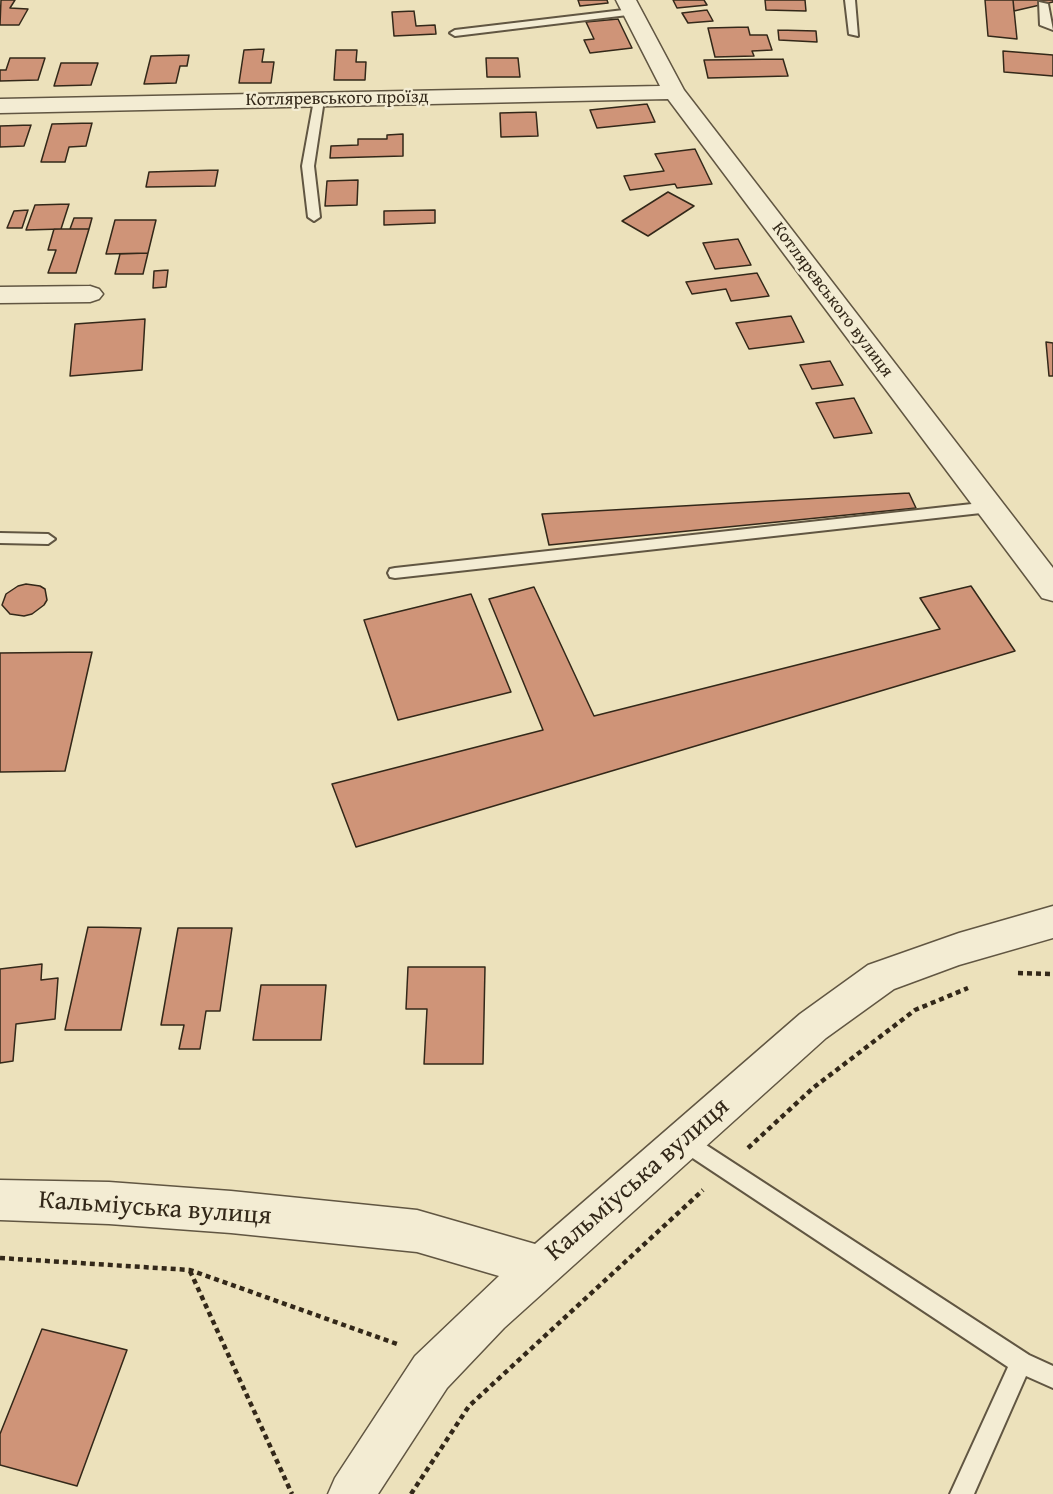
<!DOCTYPE html>
<meta charset="utf-8">
<style>
body{margin:0}
canvas{display:block;background:#ece1bb}
</style>
<canvas width="1053" height="1494"></canvas>
<script>
const c = document.querySelector('canvas').getContext('2d');
c.lineJoin = 'round';
function paint(path, color) { c.fillStyle = color; c.fill(path, 'evenodd'); }
const toPath = rows => new Path2D(rows.map(r => 'M' + r).join(''));
function trace(path, color, width, dash) { c.strokeStyle = color; c.lineWidth = width; c.lineCap = dash ? 'butt' : 'round'; c.setLineDash(dash || []); c.stroke(path); }
function drawText(font, color, halo, rows, align = 'center') {
  c.font = font + ' "Gentium Book Plus",serif'; c.lineWidth = 5; c.setLineDash([]); c.textBaseline = 'middle'; c.strokeStyle = halo; c.fillStyle = color; for (const [text, x, y, turn = 0] of rows) {
    c.save(); c.translate(x, y); c.rotate((+turn || 0) * Math.PI / 180); c.textAlign = isNaN(turn) ? turn : align; if (halo) c.strokeText(text, 0, 0); c.fillText(text, 0, 0); c.restore();
  }
}
const building = toPath([
 [1,0,15,0,10,8,28,9,19,25,0,25,1,0],
 [578,0,607,0,608,3,580,6,578,0],
 [673,0,704,0,707,5,677,8,673,0],
 [765,0,805,0,806,11,766,10,765,0],
 [985,0,1013,0,1017,39,988,36,985,0],
 [1013,0,1053,0,1053,2,1014,11,1013,0],
 [707,10,713,21,688,23,682,13,707,10],
 [414,11,416,26,435,25,436,34,394,36,392,12,414,11],
 [618,19,632,48,590,53,584,40,594,39,586,22,618,19],
 [748,27,750,35,767,35,772,50,752,51,754,56,715,57,708,28,748,27],
 [778,30,816,31,817,42,779,40,778,30],
 [264,49,262,62,274,62,271,83,239,83,244,50,264,49],
 [336,50,357,50,356,62,366,62,365,80,334,80,336,50],
 [1003,51,1053,55,1053,76,1004,72,1003,51],
 [189,55,187,66,180,66,176,83,144,84,151,56,189,55],
 [10,58,45,58,38,80,0,81,0,70,6,70,10,58],
 [486,58,518,58,520,77,487,77,486,58],
 [783,59,788,76,708,78,704,60,783,59],
 [61,63,98,63,91,85,54,86,61,63],
 [647,104,655,122,597,128,590,110,647,104],
 [536,112,538,136,501,137,500,113,536,112],
 [92,123,86,146,69,147,65,162,41,162,52,124,92,123],
 [31,125,24,146,0,147,0,126,31,125],
 [403,134,403,156,330,158,331,146,358,145,358,139,387,139,387,135,403,134],
 [695,149,712,184,677,188,675,184,630,190,624,176,664,171,655,154,695,149],
 [218,170,215,186,146,187,149,172,218,170],
 [358,180,357,205,325,206,327,181,358,180],
 [668,192,694,206,648,236,622,221,668,192],
 [69,204,61,229,26,230,35,205,69,204],
 [28,210,22,228,7,228,14,211,28,210],
 [435,210,435,223,384,225,384,211,435,210],
 [74,218,92,218,89,229,70,229,74,218],
 [115,220,156,220,148,253,106,254,115,220],
 [54,229,89,229,76,273,48,273,56,250,48,250,54,229],
 [738,239,751,265,715,269,703,243,738,239],
 [148,253,143,274,115,274,120,254,148,253],
 [168,270,166,287,153,288,154,271,168,270],
 [757,273,769,296,731,301,726,289,692,294,686,282,757,273],
 [791,316,804,342,749,349,736,323,791,316],
 [145,319,142,370,70,376,75,324,145,319],
 [1046,342,1053,343,1053,376,1049,376,1046,342],
 [830,361,843,385,812,389,800,365,830,361],
 [854,398,872,433,834,438,816,403,854,398],
 [909,493,916,508,549,545,542,514,909,493],
 [26,584,40,586,45,589,47,600,44,605,32,614,24,616,10,614,2,605,6,594,18,586,26,584],
 [971,586,1015,651,356,847,332,784,543,730,489,599,534,587,594,716,940,629,920,598,971,586],
 [471,594,511,692,398,720,364,620,471,594],
 [92,652,65,771,0,772,0,653,92,652],
 [88,927,141,928,121,1030,65,1030,88,927],
 [178,928,232,928,220,1011,206,1011,200,1049,179,1049,184,1025,161,1025,178,928],
 [42,964,41,980,58,978,55,1019,16,1024,13,1061,0,1063,0,969,42,964],
 [408,967,485,967,483,1064,424,1064,427,1009,406,1009,408,967],
 [261,985,326,985,321,1040,253,1040,261,985],
 [42,1329,127,1350,77,1486,0,1465,0,1434,42,1329]
]);
paint(building, '#cf9478');
trace(building, '#332819', 1.5);
const lane = toPath([
 [845,0,855,0,858,36,849,34,845,0],
 [1039,2,1048,4,1053,30,1040,25,1039,2],
 [632,9,637,12,636,14,455,36,450,33,455,30,632,9],
 [319,97,324,100,314,166,320,217,314,221,308,217,302,166,314,100,319,97],
 [990,502,997,507,990,512,395,578,390,577,388,573,390,569,395,568,990,502],
 [0,533,48,534,55,539,48,544,0,543,0,533],
 [683,1130,1029,1355,1053,1366,1053,1388,1026,1376,974,1494,950,1494,1008,1367,676,1147,673,1140,676,1133,683,1130]
]);
const street = toPath([
 [616,0,636,0,684,90,1053,568,1053,601,1042,598,668,99,0,113,0,99,660,86,616,0],
 [90,286,99,289,103,294,99,299,90,302,0,303,0,287,90,286],
 [1053,906,1053,938,959,965,894,989,826,1038,504,1328,447,1388,378,1494,328,1494,335,1478,415,1356,499,1276,417,1252,231,1233,109,1224,0,1220,0,1180,109,1182,231,1191,417,1210,535,1244,800,1014,868,965,959,933,1053,906]
]);
trace(lane, '#615642', 4);
trace(street, '#615642', 3);
trace(toPath([
 [1018,973,1053,974],
 [748,1148,813,1088,915,1010,968,988],
 [0,1258,190,1270,397,1344],
 [190,1271,292,1494],
 [411,1494,469,1406,703,1190]
]), '#332819', 4.5, [5, 4]);
paint(lane, '#f3ecd3');
paint(street, '#f3ecd3');
drawText('18px', '#332819', '#f3ecd3', [
 ["Котляревського проїзд",337,99,-1],
 ["Котляревського вулиця",832,300,53]
]);
drawText('26px', '#332819', '#f3ecd3', [
 ["Кальміуська вулиця",638,1180,-41],
 ["Кальміуська вулиця",155,1209,4]
]);
</script>
